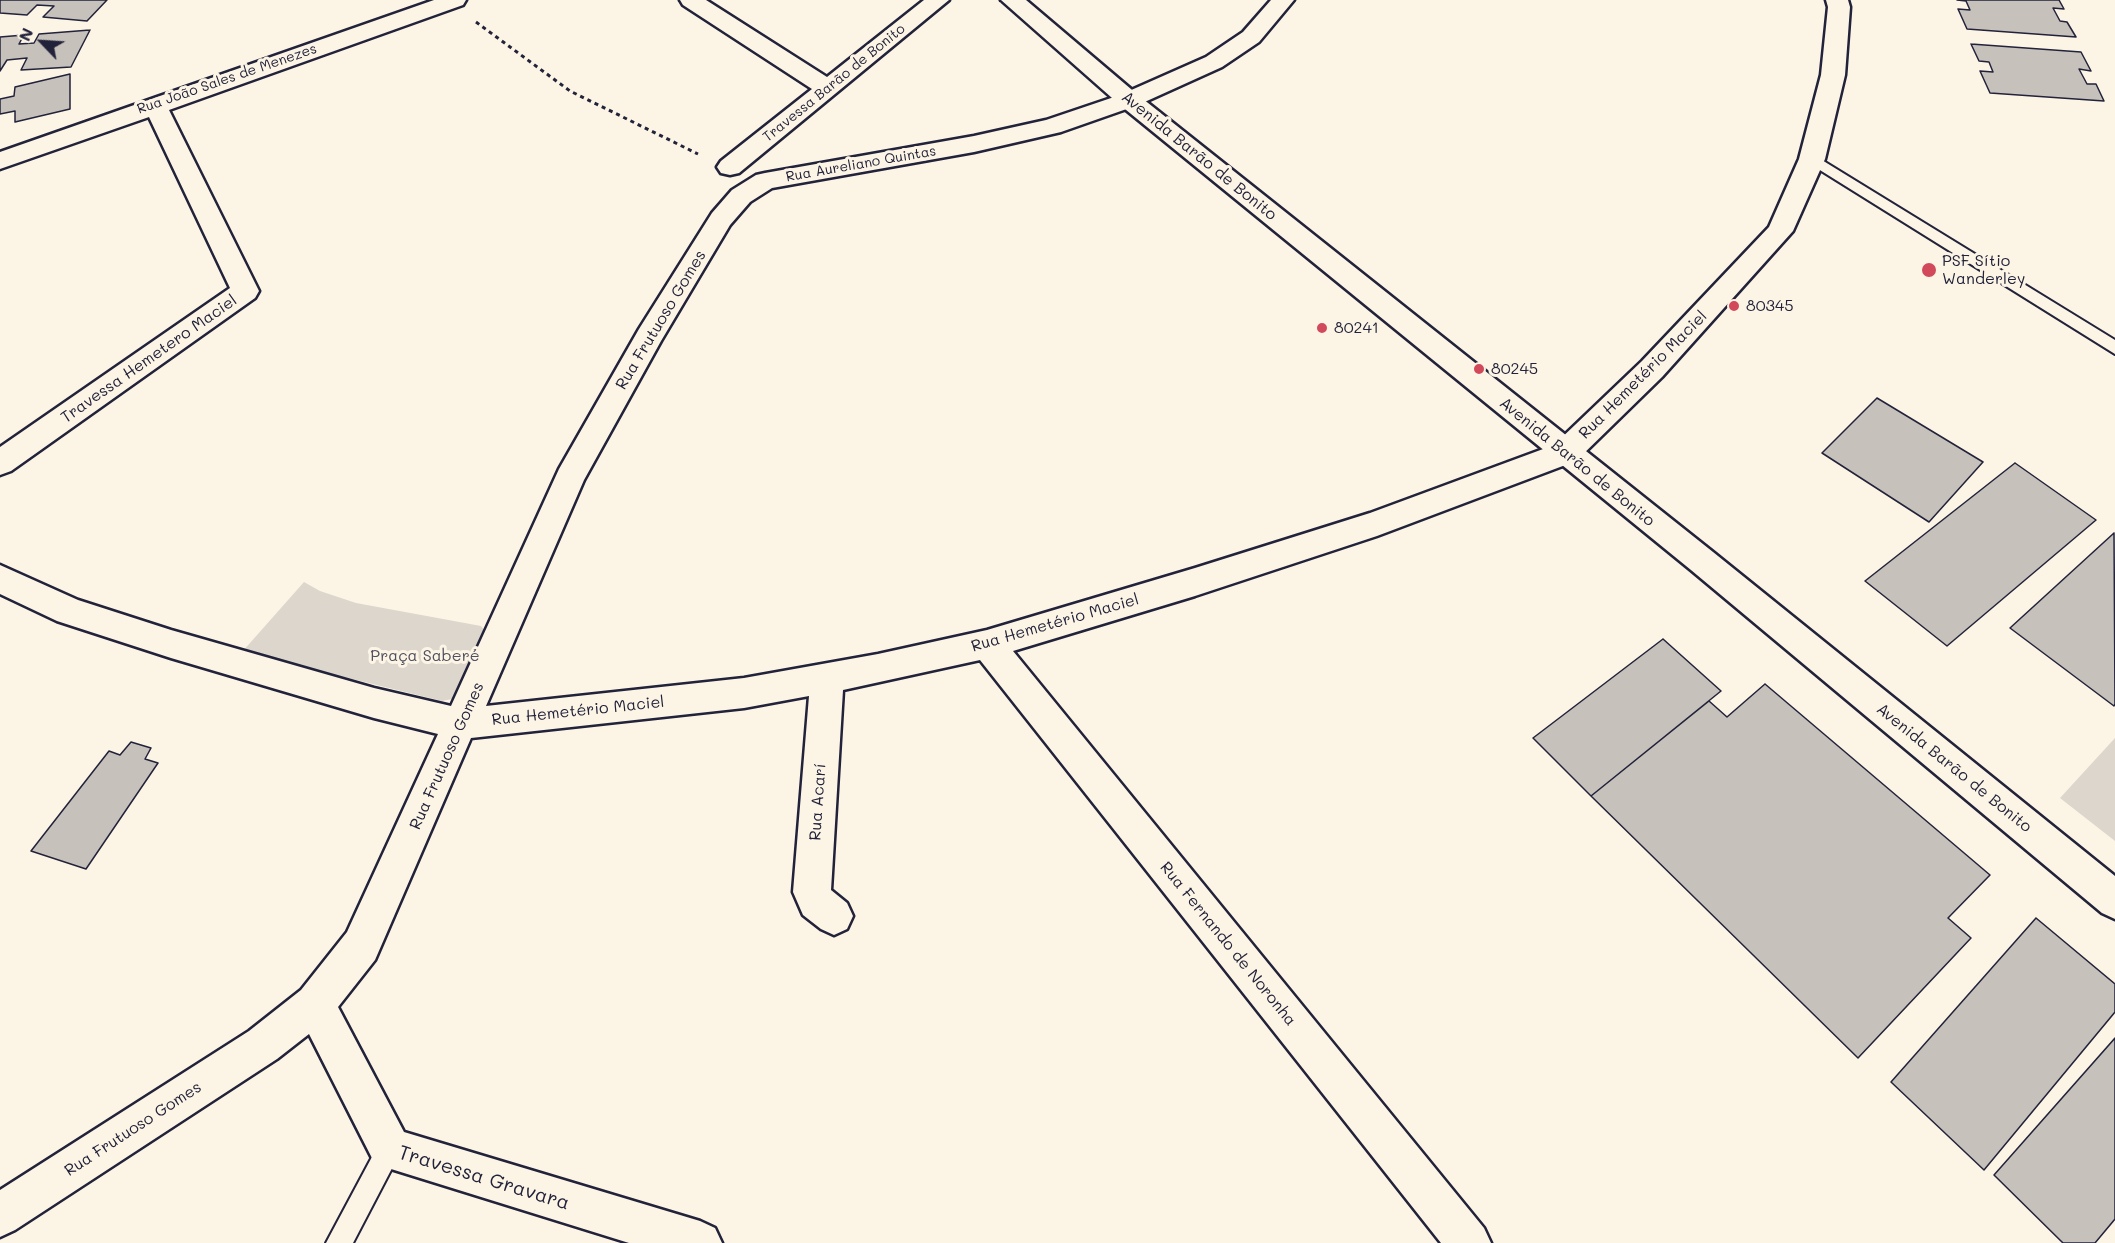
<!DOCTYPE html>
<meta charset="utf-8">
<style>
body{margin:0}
#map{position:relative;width:2115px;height:1243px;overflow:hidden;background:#fcf5e5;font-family:Mali,sans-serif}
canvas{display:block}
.north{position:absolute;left:12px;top:12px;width:60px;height:60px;-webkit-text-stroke:4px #fcf5e5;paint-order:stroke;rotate:295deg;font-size:16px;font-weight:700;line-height:24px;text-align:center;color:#22223b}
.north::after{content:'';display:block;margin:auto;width:21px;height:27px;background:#22223b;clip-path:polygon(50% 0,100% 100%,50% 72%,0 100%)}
</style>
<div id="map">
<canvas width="2115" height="1243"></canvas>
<div class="north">N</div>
</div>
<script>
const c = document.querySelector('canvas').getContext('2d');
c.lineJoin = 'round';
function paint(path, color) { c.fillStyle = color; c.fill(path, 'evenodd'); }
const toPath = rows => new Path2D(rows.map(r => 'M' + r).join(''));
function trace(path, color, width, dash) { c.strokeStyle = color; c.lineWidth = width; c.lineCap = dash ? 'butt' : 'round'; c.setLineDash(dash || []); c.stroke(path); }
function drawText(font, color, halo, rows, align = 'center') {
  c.font = font + ' Mali,sans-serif'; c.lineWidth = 6; c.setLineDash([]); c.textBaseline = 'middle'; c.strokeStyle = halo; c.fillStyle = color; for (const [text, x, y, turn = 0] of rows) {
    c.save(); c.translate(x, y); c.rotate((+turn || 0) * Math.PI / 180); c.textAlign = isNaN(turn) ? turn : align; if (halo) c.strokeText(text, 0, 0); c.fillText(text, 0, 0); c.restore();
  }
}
paint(toPath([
 [304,582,320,591,356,603,481,626,484,630,455,695,452,699,442,701,242,652],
 [2115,738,2115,841,2060,798]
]), '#dcd6cc');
const building = toPath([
 [0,0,107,0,87,21,43,17,54,6,37,5,27,15,0,13,0,0],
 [1957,0,2059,0,2064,9,2053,8,2060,21,2067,22,2076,37,1967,29,1958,9,1970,10,1966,1,1957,0],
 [90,30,71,67,21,70,27,58,7,60,0,71,0,37,24,35,19,44,34,43,39,34,90,30],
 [1971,44,2081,52,2091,71,2079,69,2087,84,2096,84,2104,101,1990,93,1980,71,1993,72,1989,62,1979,61,1971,44],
 [70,74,70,109,15,122,15,111,0,114,0,99,14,96,15,87,70,74],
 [1877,398,1983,462,1929,522,1822,453,1877,398],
 [2015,463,2096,520,1947,646,1865,581,2015,463],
 [2114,533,2115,704,2114,706,2010,628,2114,533],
 [1663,639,1721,691,1591,796,1533,738,1663,639],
 [1765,684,1990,875,1948,918,1971,938,1858,1058,1591,796,1709,701,1727,717,1765,684],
 [131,742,151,748,145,759,158,763,86,869,31,851,109,751,120,755,131,742],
 [2036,918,2115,984,2115,1012,1984,1170,1891,1082,2036,918],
 [2115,1038,2115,1219,2095,1243,2063,1243,1994,1175,2115,1038]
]);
paint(building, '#c6c1bb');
trace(building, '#22223b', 1.5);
const service = toPath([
 [1812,154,2115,340,2115,354,1807,162,1805,159,1807,156,1812,154],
 [390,1137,399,1140,402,1149,353,1243,326,1243,381,1140,390,1137]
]);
const minor = toPath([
 [434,0,466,0,463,5,169,110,259,291,255,298,11,471,0,475,0,447,230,288,149,117,0,169,0,152,434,0],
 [680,0,706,0,827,77,924,0,949,0,739,173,730,175,721,173,717,167,721,161,812,89,683,5,680,0],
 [1271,0,1294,0,1259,42,1222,67,1138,105,1061,132,974,152,772,188,750,202,730,225,661,341,584,480,486,706,744,678,878,654,987,630,1195,568,1370,513,1554,445,1642,361,1769,227,1799,159,1821,75,1828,7,1826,0,1848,0,1850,7,1845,75,1825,159,1793,231,1662,377,1576,461,1377,536,1195,596,1013,651,1484,1228,1491,1243,1441,1243,980,660,843,690,831,890,847,903,853,916,847,929,834,935,821,929,803,915,793,892,809,696,744,708,471,738,375,960,338,1007,404,1132,700,1221,715,1228,722,1243,629,1243,375,1164,309,1034,277,1059,15,1230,0,1237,0,1190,249,1031,301,990,347,932,438,734,374,718,171,658,57,621,0,594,0,565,78,600,171,630,374,688,451,706,559,469,639,329,712,213,732,190,756,175,765,173,974,136,1046,120,1120,95,1206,57,1243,32,1271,0]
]);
const tertiary = toPath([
 [1001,0,1026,0,1138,95,1713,552,2115,876,2115,919,2102,913,1691,570,1120,105,1001,0]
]);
trace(service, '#22223b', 4);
trace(minor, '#22223b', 5);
trace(tertiary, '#22223b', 5);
trace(toPath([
 [476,22,570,91,698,154]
]), '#22223b', 3, [4, 4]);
paint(service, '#fcf5e5');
paint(minor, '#fcf5e5');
paint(tertiary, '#fcf5e5');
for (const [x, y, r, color] of [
 [1929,270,8,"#d1495b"],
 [1734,306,6,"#d1495b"],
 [1322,328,6,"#d1495b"],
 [1479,369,6,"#d1495b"]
]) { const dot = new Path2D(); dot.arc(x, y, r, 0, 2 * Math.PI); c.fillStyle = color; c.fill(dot); trace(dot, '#fcf5e5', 2); }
drawText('14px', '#22223b', '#fcf5e5', [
 ["Rua João Sales de Menezes",227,79,-19],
 ["Travessa Barão de Bonito",834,83,-39],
 ["Rua Aureliano Quintas",861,164,-10]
]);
drawText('16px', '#22223b', '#fcf5e5', [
 ["Avenida Barão de Bonito",1199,156,39],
 ["Rua Frutuoso Gomes",661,320,-59],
 ["Travessa Hemetero Maciel",149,359,-35],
 ["Rua Hemetério Maciel",1643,375,-45],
 ["Avenida Barão de Bonito",1577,462,39],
 ["Rua Hemetério Maciel",1055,623,-16],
 ["Rua Hemetério Maciel",578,711,-6],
 ["Rua Frutuoso Gomes",447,756,-66],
 ["Avenida Barão de Bonito",1954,768,39],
 ["Rua Acarí",818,802,-86],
 ["Rua Fernando de Noronha",1228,944,51],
 ["Rua Frutuoso Gomes",133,1129,-33]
]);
drawText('16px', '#22223b', '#fcf5e5', [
 ["PSF Sítio",1942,261],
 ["Wanderley",1942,279],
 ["80345",1746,306],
 ["80241",1334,328],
 ["80245",1491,369]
], 'left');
drawText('16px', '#504f5f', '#fcf5e5', [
 ["Praça Saberé",425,656]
]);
drawText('20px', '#22223b', '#fcf5e5', [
 ["Travessa Gravara",484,1178,17]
]);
</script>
